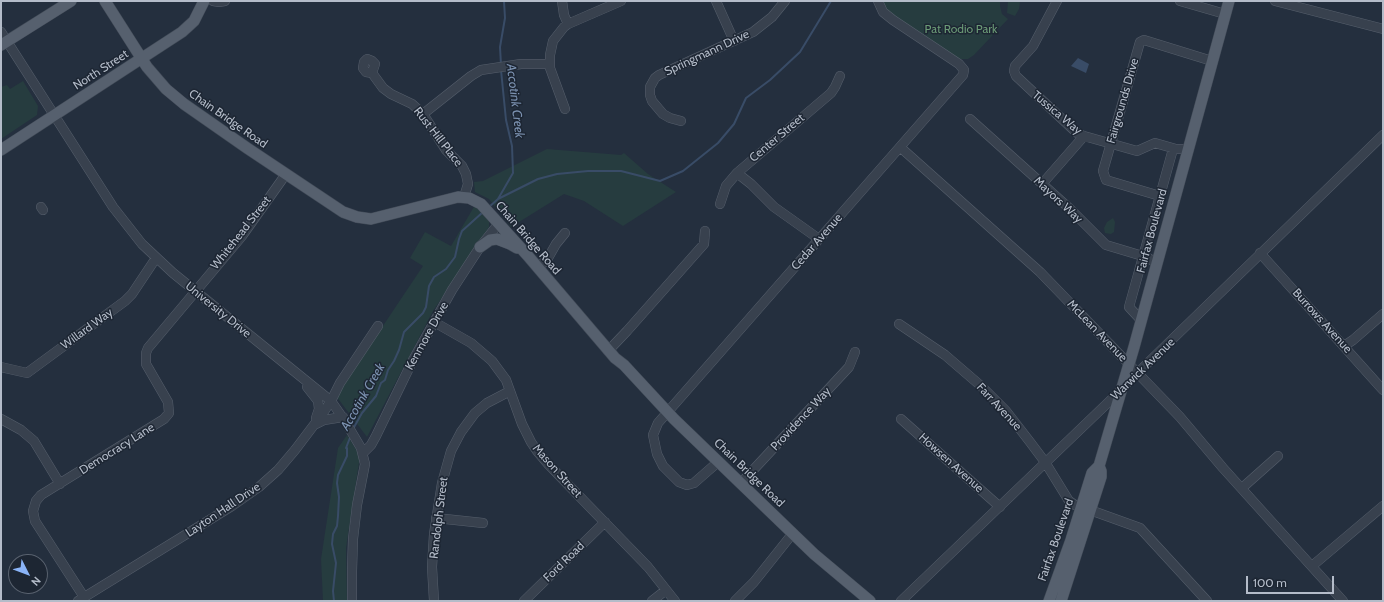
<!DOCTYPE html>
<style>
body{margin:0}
#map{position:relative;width:1384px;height:602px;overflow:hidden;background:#242f3e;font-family:Cabin,sans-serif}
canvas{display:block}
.frame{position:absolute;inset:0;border:2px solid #b4bcc9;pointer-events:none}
.north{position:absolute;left:8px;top:554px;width:40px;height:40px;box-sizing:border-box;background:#1d2633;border:1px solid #59626f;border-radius:50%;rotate:132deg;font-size:11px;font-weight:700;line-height:16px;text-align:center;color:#b4bcc9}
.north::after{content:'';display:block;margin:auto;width:14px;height:18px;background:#8ab4f8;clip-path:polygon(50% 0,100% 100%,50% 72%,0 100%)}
.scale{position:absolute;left:1246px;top:576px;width:88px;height:18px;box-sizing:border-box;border:2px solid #b4bcc9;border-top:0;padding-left:5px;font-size:12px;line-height:14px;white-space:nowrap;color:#b4bcc9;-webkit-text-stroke:3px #1d2633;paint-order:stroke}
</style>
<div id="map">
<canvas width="1384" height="602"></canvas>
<div class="frame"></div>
<div class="north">N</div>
<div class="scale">100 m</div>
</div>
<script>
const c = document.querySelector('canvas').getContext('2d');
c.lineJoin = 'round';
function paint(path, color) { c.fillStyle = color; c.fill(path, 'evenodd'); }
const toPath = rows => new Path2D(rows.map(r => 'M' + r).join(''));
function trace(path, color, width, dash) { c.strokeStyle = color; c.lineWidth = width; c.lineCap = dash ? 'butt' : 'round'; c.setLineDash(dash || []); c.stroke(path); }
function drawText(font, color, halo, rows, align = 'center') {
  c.font = font + ' Cabin,sans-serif'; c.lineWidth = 3; c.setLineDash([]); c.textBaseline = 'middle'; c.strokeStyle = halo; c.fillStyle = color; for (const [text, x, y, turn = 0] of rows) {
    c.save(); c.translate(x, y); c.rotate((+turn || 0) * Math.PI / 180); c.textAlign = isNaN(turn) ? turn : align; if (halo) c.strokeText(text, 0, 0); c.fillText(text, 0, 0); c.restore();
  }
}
paint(toPath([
 [882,1,1000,1,1000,6,1002,14,1008,19,974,55,968,59,960,59,953,57,888,12],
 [1008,1,1020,2,1019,9,1015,16,1007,13],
 [23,81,38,106,37,115,1,139,1,87,7,85,10,89],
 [547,149,621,155,624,153,648,174,676,192,623,226,584,201,564,194,511,227,489,199,475,192,474,182,483,181],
 [475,205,489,221,489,227,433,311,367,437,336,396,423,266,410,258,425,232,451,246],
 [1113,218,1115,222,1114,232,1111,234,1105,233,1104,228,1107,222],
 [347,435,360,456,346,548,347,601,323,601,321,559,338,448]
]), '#263c3f');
paint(toPath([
 [1078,58,1089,64,1086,73,1071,66]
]), '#394c67');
trace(toPath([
 [501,65,500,47,505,18,504,1],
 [498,199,538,179,557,174,588,171,621,171,660,181,683,171,718,143,734,124,746,98,770,80,800,52,831,1],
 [489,207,498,199,513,173,512,146,506,120,501,70],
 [353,429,362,413,376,396,381,383,385,380,388,370,394,361,399,350,404,332,423,313,426,307,429,286,434,277,446,269,455,257,459,239,462,231,483,212],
 [334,601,333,591,336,563,332,544,333,534,337,526,338,516,339,497,337,483,338,475,347,456,347,448,346,448,351,435]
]), '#394c67', 2);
const minor = toPath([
 [213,1,219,2,225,1],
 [562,1,564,15,568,24],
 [716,1,734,41],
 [1057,1,1033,46,1015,66,1014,71,1016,76,1077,133,1084,136,1137,151,1155,143,1176,149,1188,149],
 [1180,1,1225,14],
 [1275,1,1383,29],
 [1,32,113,207,142,244,173,273,331,401,345,421,361,448,365,464,357,505,353,539,352,571,352,601],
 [372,73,366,72,363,68,364,62,367,59,372,61,375,64,372,73,383,88,391,94,412,104,423,114,446,150,462,166,466,174,468,184,464,197],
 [565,109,550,68,550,55,553,41,564,27,568,24,621,1],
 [423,114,471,76,481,70,521,64,550,64],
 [970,119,1069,208,1106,245,1146,257,1157,263],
 [681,121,670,118,663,114,652,101,650,95,650,87,655,78,659,75,753,32,772,17,785,1],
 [900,147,1040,272,1180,417,1223,468,1343,601],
 [737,173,751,184,774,207,819,239],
 [1042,184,1084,136],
 [1160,196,1106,180,1103,171,1140,42,1144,40,1212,61],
 [720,204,726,186,737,173,831,93,835,87,840,76],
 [41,207,43,210],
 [1260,253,1383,390],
 [538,268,548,258,556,244,565,233],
 [1141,320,1129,307,1173,149],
 [434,322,471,343,492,361,506,380,522,424,531,442,537,451,548,464,648,567,675,601],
 [899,324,945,355,981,386,1006,411,1030,442,1045,462,1069,501,1075,505,1081,507],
 [1344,346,1353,340,1383,314],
 [608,351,627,331,704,244,705,231],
 [1,367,27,373,125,301,132,294,156,258],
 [307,387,318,401,319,409,316,418],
 [1,419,21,430,34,441,60,484],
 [901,419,1000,507],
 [314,425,324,420,343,417],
 [363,453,371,445,376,436,413,360,452,290,480,247,499,223],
 [718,462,694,483,687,485,679,482,663,466,657,454,653,435,658,423,963,75,964,70,959,64,893,20,883,12,878,1],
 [741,483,849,367,855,352],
 [1242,488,1278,456],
 [1090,510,1140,528,1207,601],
 [436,518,483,523],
 [1312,566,1383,506],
 [84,597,35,521,33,511,36,501,41,495,164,419,169,413,168,402,146,364,146,353,148,348,242,236,286,174],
 [78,601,232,506,259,487,278,470,295,450,323,413,331,401,340,383,378,326],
 [434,601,432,567,434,534,442,483,451,451,461,432,475,413,487,403,510,391],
 [524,601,605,522],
 [652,601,666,590],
 [735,601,754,582,793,533],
 [901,601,1117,394,1123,387,1383,135]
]);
const major = toPath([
 [105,1,147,67,166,89,184,104,247,148,343,212,357,217,371,219,458,197,469,198,481,204,528,256,615,358,624,365,674,419,814,554,870,601],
 [1,45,71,1],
 [1,150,182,32,194,21,204,1],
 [480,247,490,240,497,239,510,244,517,248],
 [1049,601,1071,540,1092,473,1099,466],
 [1061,601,1101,477,1101,471,1099,466,1134,347,1229,1]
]);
trace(minor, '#565f6c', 10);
trace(major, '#414a57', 12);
trace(minor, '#38414e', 9);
trace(major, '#56606e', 11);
drawText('12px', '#6b9a76', '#1d2633', [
 ["Pat Rodio Park",961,29]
]);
drawText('12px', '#b4bcc9', '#1d2633', [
 ["Springmann Drive",707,53,-25],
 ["North Street",101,70,-33],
 ["Fairgrounds Drive",1123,101,-74],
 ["Tussica Way",1057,113,40],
 ["Chain Bridge Road",228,119,35],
 ["Rust Hill Place",438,137,52],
 ["Center Street",777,138,-40],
 ["Mayors Way",1058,200,43],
 ["Fairfax Boulevard",1152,231,-75],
 ["Whitehead Street",241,233,-52],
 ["Chain Bridge Road",528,238,49],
 ["Cedar Avenue",817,242,-49],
 ["University Drive",218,310,39],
 ["Burrows Avenue",1322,321,48],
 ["Willard Way",87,329,-36],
 ["McLean Avenue",1097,331,46],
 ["Kenmore Drive",427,336,-61],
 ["Warwick Avenue",1143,369,-44],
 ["Farr Avenue",999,407,47],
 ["Providence Way",801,419,-47],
 ["Democracy Lane",117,449,-32],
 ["Howsen Avenue",951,463,42],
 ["Mason Street",557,471,48],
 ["Chain Bridge Road",749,473,44],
 ["Layton Hall Drive",223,510,-34],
 ["Randolph Street",439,518,-83],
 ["Fairfax Boulevard",1056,540,-71],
 ["Ford Road",564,562,-44]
]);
drawText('italic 13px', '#7c92b1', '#1d2633', [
 ["Accotink Creek",515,101,83],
 ["Accotink Creek",363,397,-60]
]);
</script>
